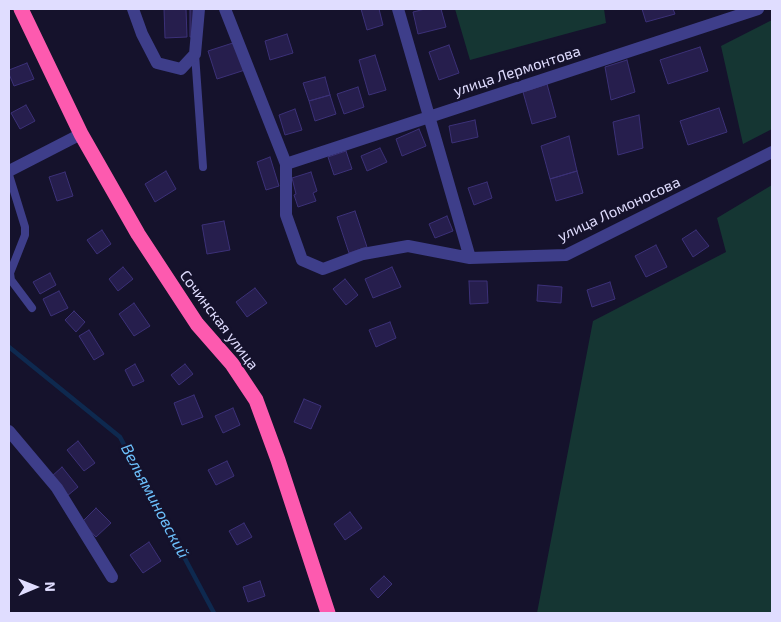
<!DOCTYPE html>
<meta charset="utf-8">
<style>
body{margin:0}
#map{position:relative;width:781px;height:622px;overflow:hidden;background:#15122c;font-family:"Exo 2",sans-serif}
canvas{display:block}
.frame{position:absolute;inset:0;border:10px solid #e0ddff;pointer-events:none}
.north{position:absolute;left:10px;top:562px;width:50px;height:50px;-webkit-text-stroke:4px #15122c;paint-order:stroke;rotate:89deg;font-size:14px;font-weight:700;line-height:20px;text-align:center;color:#e0ddff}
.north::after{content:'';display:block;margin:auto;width:18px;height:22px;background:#e0ddff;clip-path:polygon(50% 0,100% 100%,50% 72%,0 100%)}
</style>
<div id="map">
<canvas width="781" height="622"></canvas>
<div class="frame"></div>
<div class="north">N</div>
</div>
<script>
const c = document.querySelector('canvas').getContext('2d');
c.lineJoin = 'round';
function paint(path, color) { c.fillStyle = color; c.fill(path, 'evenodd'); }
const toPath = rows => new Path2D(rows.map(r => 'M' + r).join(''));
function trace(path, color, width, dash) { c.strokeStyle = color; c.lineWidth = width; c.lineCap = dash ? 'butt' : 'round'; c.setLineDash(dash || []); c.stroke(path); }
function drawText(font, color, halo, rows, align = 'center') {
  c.font = font + ' "Exo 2",sans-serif'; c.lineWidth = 5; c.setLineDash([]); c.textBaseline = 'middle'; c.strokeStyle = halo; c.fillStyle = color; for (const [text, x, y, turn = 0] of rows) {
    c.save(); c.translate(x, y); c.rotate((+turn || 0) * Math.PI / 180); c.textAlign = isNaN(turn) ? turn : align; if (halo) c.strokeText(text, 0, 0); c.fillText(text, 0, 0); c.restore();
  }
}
paint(toPath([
 [455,9,604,9,606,23,470,60],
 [772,20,772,129,743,144,721,46],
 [772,185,772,613,537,613,593,321,726,252,717,218]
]), '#153633');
trace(toPath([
 [9,347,120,437,214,613]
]), '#0e294f', 4.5);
const building = toPath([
 [164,9,186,9,187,37,165,38,164,9],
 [190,9,196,9,196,37,190,37,190,9],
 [361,9,379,9,383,25,367,30,361,9],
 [425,9,441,9,446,27,418,34,413,12,425,9],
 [642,9,673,9,675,14,646,22,642,9],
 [287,34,293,53,270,60,265,41,287,34],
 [236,42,245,70,217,79,208,51,236,42],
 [449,45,459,73,439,80,429,52,449,45],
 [700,47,708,71,668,84,660,60,700,47],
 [375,55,386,90,369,95,359,60,375,55],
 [627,60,635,92,611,100,605,67,627,60],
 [27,63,34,79,14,86,9,74,9,70,27,63],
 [325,77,330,95,309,101,303,83,325,77],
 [547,84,556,117,532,124,523,92,547,84],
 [358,87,364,107,344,114,337,94,358,87],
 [330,95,336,114,315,121,309,101,330,95],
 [26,105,35,121,20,129,11,113,26,105],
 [719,108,727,132,688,145,680,121,719,108],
 [295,109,302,130,285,135,279,115,295,109],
 [639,115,643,148,618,155,613,122,639,115],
 [475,120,478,137,452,143,449,126,475,120],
 [419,129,426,146,402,156,396,139,419,129],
 [569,136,577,171,550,179,541,146,569,136],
 [380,148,387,162,367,171,361,156,380,148],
 [346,151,352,169,334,175,328,157,346,151],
 [270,157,279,186,266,190,257,162,270,157],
 [166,171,176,189,155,202,145,184,166,171],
 [577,171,583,193,556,201,550,179,577,171],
 [65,172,73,196,57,201,49,177,65,172],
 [311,172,317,191,313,193,316,201,298,207,294,195,296,194,292,178,311,172],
 [487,182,492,198,474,205,468,188,487,182],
 [355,211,367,247,349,253,337,217,355,211],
 [447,216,453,231,435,238,429,224,447,216],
 [224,221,230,250,207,254,202,225,224,221],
 [102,230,111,244,97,254,87,240,102,230],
 [696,230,709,246,693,257,682,239,696,230],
 [656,245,667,267,646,277,635,256,656,245],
 [123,267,133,279,118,291,109,279,123,267],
 [392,267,401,287,373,298,365,279,392,267],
 [50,273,56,285,40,294,33,282,50,273],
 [345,279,358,295,346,305,333,289,345,279],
 [469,281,487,281,488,303,470,304,469,281],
 [610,282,615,299,592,307,587,290,610,282],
 [538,285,562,287,561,303,537,301,538,285],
 [255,288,267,303,247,317,236,302,255,288],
 [59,291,68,308,51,316,43,299,59,291],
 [134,303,150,326,134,336,119,314,134,303],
 [74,311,85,322,76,332,65,320,74,311],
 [390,322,396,338,376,347,369,330,390,322],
 [89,330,104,354,94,360,79,336,89,330],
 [135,364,144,381,133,386,125,370,135,364],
 [185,364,193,374,179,385,171,375,185,364],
 [194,395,203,417,182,425,174,403,194,395],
 [304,399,321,406,311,429,294,422,304,399],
 [233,408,240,425,223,433,215,416,233,408],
 [78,441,95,463,84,471,67,450,78,441],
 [227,461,234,476,216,485,208,470,227,461],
 [62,467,78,487,67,496,51,477,62,467],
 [96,508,111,523,96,537,82,522,96,508],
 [350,512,362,528,345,540,334,524,350,512],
 [244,523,252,537,237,545,229,531,244,523],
 [149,542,161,561,143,573,130,555,149,542],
 [384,576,392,584,378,598,370,589,384,576],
 [260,581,265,596,248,602,243,587,260,581]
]);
paint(building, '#261e4d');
trace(building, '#3c3178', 1);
trace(toPath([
 [195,54,203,167],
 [9,175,25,227,25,235,10,273,11,280,32,308]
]), '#3e3e8a', 8);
trace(toPath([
 [133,9,142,34,157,63,181,69,195,54,199,9],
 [225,9,286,164,286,215,302,260,323,269,363,254,408,246,470,258,566,255,772,152],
 [398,9,470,258],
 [286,164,758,9],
 [9,171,81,134],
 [9,431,57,488,112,577]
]), '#3e3e8a', 12);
trace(toPath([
 [21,9,81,134,138,234,197,324,232,364,256,400,278,460,328,613]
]), '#fd5aaf', 15);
drawText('15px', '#e0ddff', '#15122c', [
 ["улица Лермонтова",517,71,-18],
 ["улица Ломоносова",619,209,-25],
 ["Сочинская улица",219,320,53]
]);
drawText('italic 16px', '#6dc1fd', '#15122c', [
 ["Вельяминовский",155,501,62]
]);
</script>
